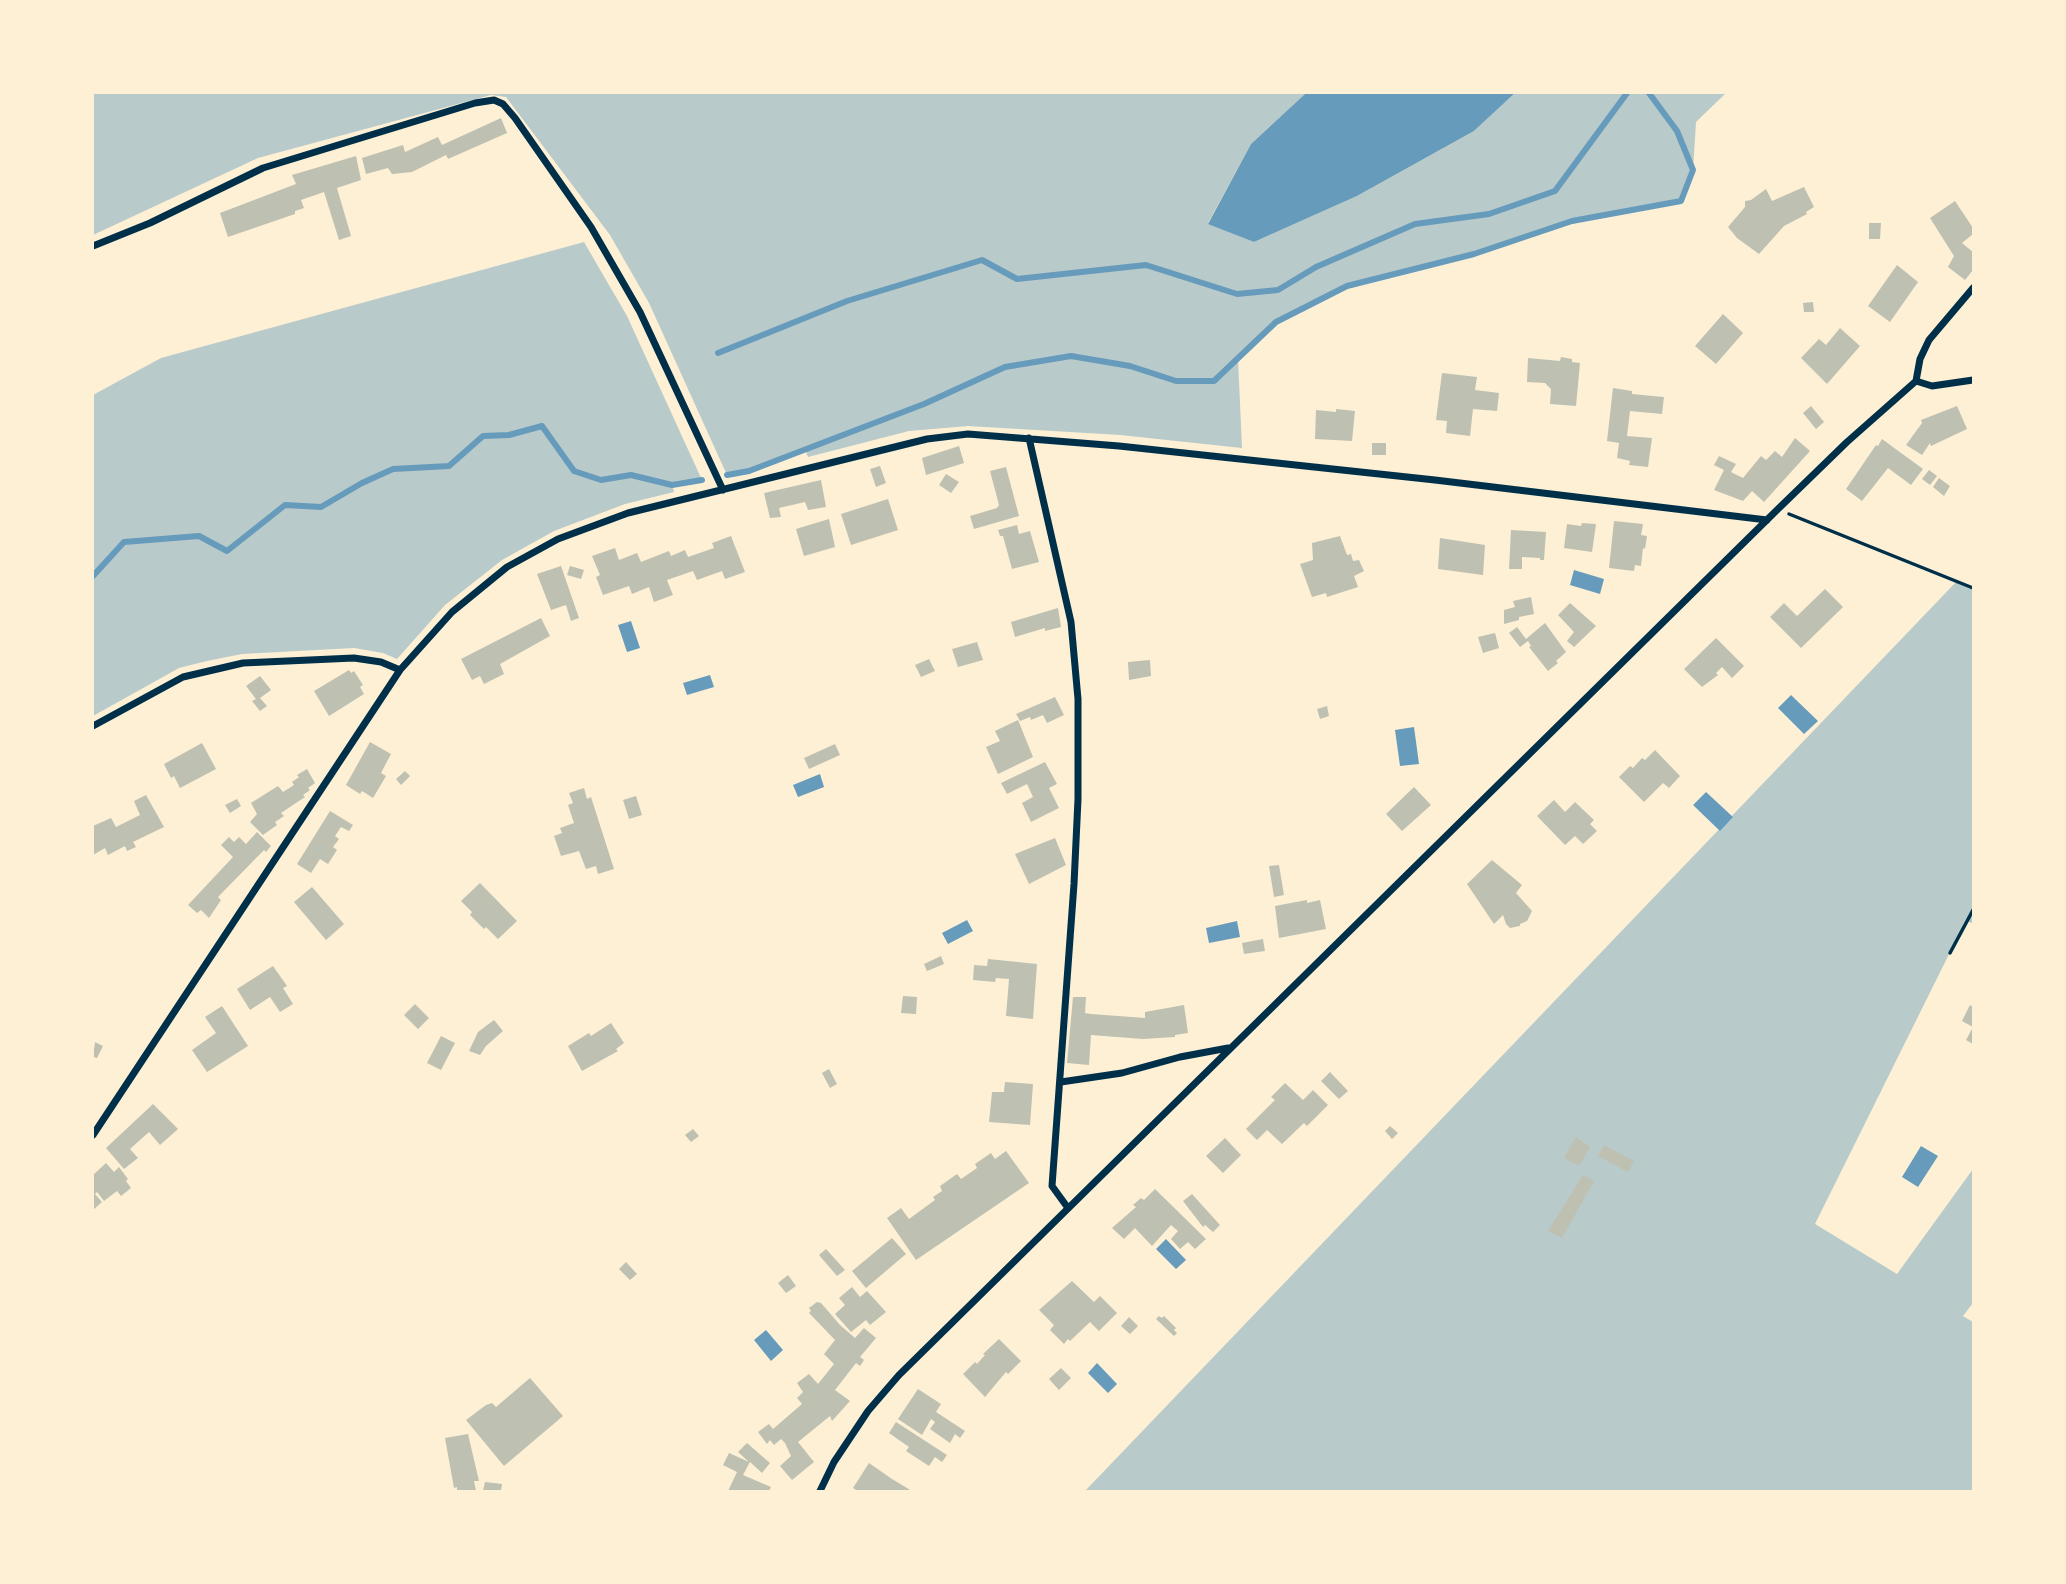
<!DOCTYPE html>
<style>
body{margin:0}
#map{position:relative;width:2066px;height:1584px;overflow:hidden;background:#fdf0d5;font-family:"Asap Condensed",sans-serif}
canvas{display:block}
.frame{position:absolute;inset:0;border:94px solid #fdf0d5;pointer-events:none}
</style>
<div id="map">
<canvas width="2066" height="1584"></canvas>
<div class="frame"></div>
</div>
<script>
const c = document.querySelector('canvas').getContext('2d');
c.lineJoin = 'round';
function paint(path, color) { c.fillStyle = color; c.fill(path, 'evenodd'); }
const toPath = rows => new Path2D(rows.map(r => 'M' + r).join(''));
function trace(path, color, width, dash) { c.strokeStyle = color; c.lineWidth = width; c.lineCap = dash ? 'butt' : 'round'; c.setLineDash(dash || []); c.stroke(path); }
paint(toPath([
 [93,93,1306,93,1251,144,1208,223,1254,242,1357,196,1474,131,1515,93,1726,93,1696,122,1693,170,1681,201,1572,221,1474,254,1348,286,1276,322,1238,359,1242,448,1120,435,968,426,909,431,808,457,805,449,749,471,727,475,649,303,610,235,506,97,491,95,258,158,93,235],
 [584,242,627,316,702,480,672,485,674,492,625,504,554,531,502,560,445,605,397,659,383,653,354,648,242,654,207,661,179,668,93,716,93,395,161,358],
 [1957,581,1973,588,1973,924,1966,920,1815,1224,1897,1274,1973,1169,1973,1303,1963,1316,1973,1322,1973,1491,1085,1491]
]), '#b9caca');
paint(toPath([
 [1306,93,1515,93,1474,131,1357,196,1254,242,1208,224,1251,144],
 [1574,570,1604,579,1600,594,1570,585],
 [631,621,640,648,627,652,618,625],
 [710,675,714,687,687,695,683,683],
 [1791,695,1818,721,1804,734,1778,708],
 [1414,727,1419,764,1400,766,1395,730],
 [820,774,824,787,798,797,793,785],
 [1706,792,1733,817,1720,831,1693,805],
 [967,920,973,931,948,944,942,933],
 [1237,921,1240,937,1209,943,1206,928],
 [1921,1146,1938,1156,1918,1187,1902,1177],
 [1166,1239,1186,1260,1176,1269,1156,1249],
 [766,1330,783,1350,771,1361,754,1340],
 [1097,1363,1117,1384,1108,1393,1088,1373]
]), '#669bbc');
trace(toPath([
 [718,353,847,301,982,260,1017,279,1146,265,1237,294,1278,290,1316,267,1415,224,1489,214,1555,191,1627,93],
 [727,475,749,471,924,404,1005,367,1071,356,1130,366,1176,381,1214,381,1276,322,1347,286,1474,254,1572,221,1681,201,1693,170,1677,131,1649,93],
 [93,576,124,542,199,536,227,551,285,505,321,507,362,483,393,469,449,466,483,436,509,435,542,426,574,471,601,480,631,475,672,485,702,480]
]), '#669bbc', 6);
paint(toPath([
 [501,118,507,133,448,159,446,155,412,172,392,174,388,168,366,174,362,158,403,145,405,152,438,137,442,145],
 [356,156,361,180,337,188,351,236,339,240,324,192,301,200,304,208,295,211,295,214,228,237,220,213,296,184,292,175],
 [1804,187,1814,207,1806,212,1807,214,1784,226,1759,254,1737,238,1728,227,1745,207,1745,201,1751,200,1766,189,1772,201],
 [1955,201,1973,228,1973,234,1962,243,1973,252,1973,270,1965,280,1948,267,1954,256,1930,218],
 [1869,223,1881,223,1880,239,1869,239],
 [1897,265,1918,282,1890,322,1868,306],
 [1813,302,1814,312,1804,312,1803,303],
 [1723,314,1743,333,1716,364,1695,346],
 [1840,328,1860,346,1827,384,1801,358,1819,339,1826,345],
 [1561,357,1572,359,1572,362,1580,363,1576,406,1550,404,1551,389,1545,383,1527,382,1528,358,1560,361],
 [1442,373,1477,377,1475,390,1499,393,1497,411,1473,409,1470,436,1446,433,1447,421,1436,420],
 [1613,388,1632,391,1632,394,1664,397,1662,414,1630,411,1627,436,1652,438,1648,467,1629,465,1630,461,1617,458,1619,443,1607,441],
 [1811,406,1824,422,1816,429,1803,413],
 [1957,406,1967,429,1931,446,1930,443,1922,455,1906,445,1922,423,1921,420],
 [1336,409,1355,411,1352,441,1315,439,1316,410,1336,412],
 [1795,438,1810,451,1764,502,1752,491,1743,501,1714,490,1724,470,1714,465,1719,456,1736,464,1731,472,1743,478,1761,456,1766,460,1775,451,1782,457],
 [1882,439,1923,469,1911,485,1888,468,1862,501,1846,489,1876,445,1878,446],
 [1372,443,1386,443,1386,455,1372,455],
 [959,446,964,463,926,475,922,458],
 [880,466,886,483,876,487,870,469],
 [1006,467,1019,516,974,529,970,516,997,508,999,505,990,471],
 [1929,470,1937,476,1930,485,1922,479],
 [946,474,959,482,951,493,939,485],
 [1939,478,1950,486,1944,496,1933,487],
 [821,480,826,507,808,510,805,502,779,508,781,517,770,518,764,493],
 [888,499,898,530,851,545,841,514],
 [829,519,835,547,804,556,796,529],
 [1614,521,1643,524,1641,535,1647,536,1645,549,1643,548,1641,566,1635,565,1634,571,1609,568],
 [1582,523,1596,524,1592,552,1564,548,1567,524,1581,526],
 [1017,525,1019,534,1030,531,1039,562,1012,569,1003,536,1000,536,998,530],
 [1511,530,1546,532,1544,560,1540,560,1540,558,1522,557,1522,569,1509,569],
 [731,536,745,572,725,579,722,571,697,580,693,571,667,580,673,595,654,602,649,587,632,594,629,586,603,595,596,577,600,575,592,556,615,548,619,560,637,553,641,562,669,551,671,556,685,550,688,557,714,548,712,543],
 [1340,536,1347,555,1351,554,1353,561,1359,560,1364,571,1354,576,1358,587,1327,597,1326,593,1312,597,1300,564,1313,560,1312,543],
 [1440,538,1485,545,1483,575,1438,569],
 [561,566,579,618,571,621,566,605,551,610,537,574],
 [570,566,584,570,581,579,567,575],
 [1825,589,1843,607,1801,648,1770,617,1784,603,1797,616],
 [1531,597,1534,614,1519,617,1519,620,1504,624,1504,610,1515,607,1513,601],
 [1570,603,1596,626,1574,647,1567,641,1574,632,1558,615],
 [1058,608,1061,627,1045,631,1045,628,1015,637,1011,622],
 [541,618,550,636,500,664,504,674,484,684,480,676,472,680,461,659],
 [1545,623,1566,652,1556,661,1558,663,1548,671,1529,647,1531,646,1528,641,1520,647,1509,633,1517,627,1526,639],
 [1495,633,1499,648,1483,653,1478,637],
 [1716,638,1744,666,1732,678,1722,667,1716,673,1718,675,1702,687,1684,669],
 [977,642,983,660,958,667,952,649],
 [929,659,935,671,921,677,915,665],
 [1150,660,1151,676,1129,680,1128,662],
 [349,670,351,673,354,671,363,685,360,687,364,694,329,716,314,691],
 [260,676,271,690,260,698,267,706,260,711,252,701,256,699,246,686],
 [1055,697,1064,715,1047,723,1043,715,1031,720,1030,717,1020,721,1016,714],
 [1327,706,1329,716,1320,719,1317,709],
 [1018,720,1033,757,998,774,986,747,1000,741,995,731],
 [370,742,391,754,381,773,386,776,373,798,362,791,360,794,346,785],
 [202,743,216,769,180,788,174,776,171,778,164,764],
 [835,744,840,755,809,769,804,758],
 [1655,750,1680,776,1669,788,1663,783,1644,802,1619,777,1630,766,1633,768,1642,758,1645,760],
 [1045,762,1057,784,1049,788,1059,808,1031,822,1022,803,1033,797,1027,784,1007,794,1001,783],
 [307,769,315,783,308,788,310,790,303,795,305,797,281,813,284,816,275,822,277,825,263,835,250,822,257,814,251,803,278,786,283,792,294,785,292,782,299,777,297,775],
 [405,771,410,776,401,785,396,779],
 [1414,787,1431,805,1402,831,1386,814],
 [584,788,587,799,591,797,614,869,598,874,596,866,586,869,579,851,561,856,554,836,562,833,560,828,574,823,568,805,573,803,569,793],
 [146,795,164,827,133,842,136,847,127,851,125,846,108,855,105,848,93,855,93,826,111,818,116,827,140,815,134,801],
 [636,796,642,815,629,819,623,800],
 [237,799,241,806,230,813,225,805],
 [1554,800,1565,812,1575,802,1594,820,1590,824,1597,831,1583,844,1575,836,1565,845,1537,816],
 [330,811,353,825,349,831,341,827,335,836,339,839,333,847,337,850,328,864,320,859,311,873,297,864],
 [257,832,271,846,266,852,264,850,218,897,221,900,209,918,201,910,197,913,188,905,233,857,221,845,229,837,234,842,239,837,246,844],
 [1055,838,1066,865,1029,884,1015,854],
 [1492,860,1522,885,1516,893,1532,911,1527,921,1520,924,1520,926,1510,928,1506,924,1503,915,1494,924,1467,884],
 [1279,865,1284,895,1274,897,1269,866],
 [480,883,517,921,498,939,486,927,484,929,470,915,472,912,461,901],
 [312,887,344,924,326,940,294,902],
 [1307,900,1307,903,1320,900,1326,929,1279,938,1275,906],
 [1263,939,1265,951,1244,954,1242,943],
 [941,956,944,964,927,971,924,964],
 [988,959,1037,964,1033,1019,1006,1016,1009,979,996,978,995,982,973,980,974,965,987,966],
 [273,966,287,986,283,988,293,1004,280,1012,270,997,250,1010,237,989],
 [903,996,917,997,916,1014,901,1013],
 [1073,997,1086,997,1085,1013,1091,1014,1145,1018,1145,1012,1184,1005,1188,1033,1175,1035,1175,1037,1143,1039,1091,1035,1089,1065,1067,1063],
 [415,1004,429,1018,418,1029,404,1015],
 [1970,1005,1973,1007,1973,1044,1966,1040,1973,1027,1962,1021],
 [222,1006,248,1046,207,1072,192,1050,216,1033,205,1017],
 [494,1020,503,1031,486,1046,480,1055,469,1051,478,1032],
 [611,1023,624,1043,616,1049,618,1051,582,1071,568,1046,589,1033,591,1036],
 [441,1036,455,1043,441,1070,427,1063],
 [95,1042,103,1046,97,1058,93,1057],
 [829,1069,837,1084,830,1088,822,1073],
 [1330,1072,1348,1091,1339,1099,1321,1081],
 [1005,1082,1033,1084,1030,1125,989,1122,992,1092,1004,1092],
 [1285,1083,1303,1100,1313,1090,1328,1105,1307,1126,1304,1123,1282,1144,1267,1130,1257,1140,1246,1129,1275,1100,1271,1097],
 [153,1104,178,1129,160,1145,149,1132,130,1149,138,1158,124,1169,106,1148],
 [1390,1126,1398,1133,1392,1139,1385,1131],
 [693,1129,699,1136,691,1142,685,1135],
 [1576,1137,1590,1147,1579,1166,1564,1158],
 [1225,1138,1241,1155,1223,1173,1206,1156],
 [1604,1145,1634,1161,1628,1172,1598,1156],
 [1006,1151,1029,1183,916,1260,887,1218,901,1208,909,1219,935,1200,933,1197,942,1191,940,1186,957,1174,961,1179,977,1168,975,1164,991,1153,995,1159],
 [106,1163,114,1172,119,1167,128,1179,126,1181,131,1188,121,1196,117,1191,104,1201,97,1192,95,1194,102,1202,93,1210,93,1175],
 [1583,1175,1594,1181,1562,1238,1548,1231],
 [1155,1189,1206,1239,1195,1249,1188,1242,1180,1249,1171,1239,1178,1231,1171,1225,1152,1246,1135,1228,1124,1239,1112,1228,1136,1207,1133,1205,1141,1198,1144,1200],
 [1192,1194,1220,1225,1213,1232,1205,1225,1203,1227,1183,1201],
 [892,1238,906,1254,866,1288,852,1271],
 [826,1249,845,1270,837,1276,819,1255],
 [626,1262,637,1274,630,1280,619,1269],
 [788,1275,796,1286,786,1293,778,1283],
 [1072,1281,1094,1302,1100,1296,1117,1313,1099,1331,1090,1322,1070,1341,1068,1339,1064,1344,1050,1330,1054,1325,1039,1310],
 [852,1287,860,1297,867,1291,886,1312,870,1325,866,1320,851,1332,835,1314,845,1305,839,1298],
 [817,1302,821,1303,840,1325,855,1338,864,1328,876,1338,860,1357,864,1360,860,1366,856,1363,835,1390,850,1401,832,1421,830,1416,798,1442,814,1462,792,1480,780,1466,791,1456,785,1443,781,1439,774,1445,770,1440,767,1444,758,1432,769,1424,773,1429,802,1404,797,1398,803,1392,797,1383,809,1374,818,1384,834,1364,824,1354,835,1340,809,1313,811,1311,809,1308],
 [1159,1316,1162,1318,1164,1316,1176,1328,1174,1330,1177,1333,1174,1336,1156,1319],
 [1129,1317,1138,1326,1130,1334,1121,1326],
 [999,1339,1021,1361,1008,1374,1006,1372,985,1397,963,1374,975,1362,977,1364,985,1355,983,1354],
 [1061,1368,1071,1378,1059,1390,1049,1379],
 [530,1378,563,1416,504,1466,466,1420,486,1405,492,1403,496,1407],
 [918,1389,941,1404,936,1412,965,1431,960,1438,955,1434,950,1443,930,1429,935,1422,931,1419,922,1435,898,1419],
 [896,1422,947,1455,942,1462,935,1457,929,1466,906,1451,909,1447,889,1433],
 [468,1434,479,1481,474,1481,476,1491,457,1491,457,1487,454,1488,445,1438],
 [747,1443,770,1463,762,1473,750,1462,743,1475,771,1487,769,1491,728,1491,737,1472,723,1465,729,1453,749,1462,738,1452],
 [869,1463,892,1479,912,1491,858,1491,853,1488],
 [485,1482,502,1484,501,1491,483,1491]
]), '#bec0b2');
trace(toPath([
 [1789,514,1973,588],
 [1950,953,1973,910]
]), '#003049', 3.5);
trace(toPath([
 [93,246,150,223,263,168,475,103,494,100,503,104,515,118,591,227,640,312,723,490],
 [1916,381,1920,359,1929,340,1973,288],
 [1916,381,1932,386,1973,380],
 [1029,438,1071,622,1078,699,1078,799,1074,884,1052,1186,1068,1208],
 [93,726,183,677,243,663,354,658,381,662,400,670],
 [1061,1082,1122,1073,1180,1057,1228,1048],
 [93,1135,400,670,452,612,507,567,558,539,628,513,927,439,968,434,1119,446,1435,480,1767,520],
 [820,1491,834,1462,868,1411,899,1375,1778,509,1847,442,1916,381]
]), '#003049', 7);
</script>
